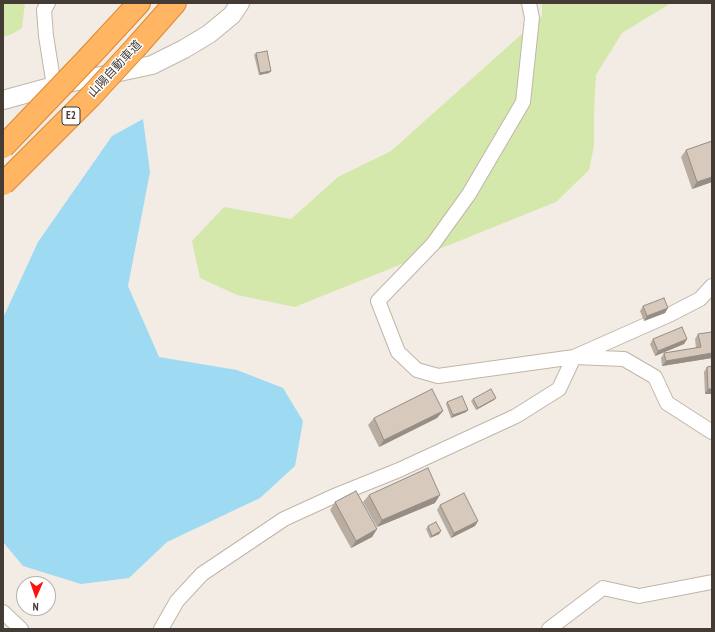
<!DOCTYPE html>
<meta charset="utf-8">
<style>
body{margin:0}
#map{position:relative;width:715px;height:632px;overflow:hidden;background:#f2ece4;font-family:"PT Sans Narrow",sans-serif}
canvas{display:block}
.frame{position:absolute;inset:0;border:4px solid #443b34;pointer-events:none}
.north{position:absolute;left:16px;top:576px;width:40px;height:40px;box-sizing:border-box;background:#fff;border:1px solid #b4b1ae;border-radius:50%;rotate:182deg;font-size:11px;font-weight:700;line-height:16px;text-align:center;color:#443b34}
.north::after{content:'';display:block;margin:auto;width:14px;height:18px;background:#fd1310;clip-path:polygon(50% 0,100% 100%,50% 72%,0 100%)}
</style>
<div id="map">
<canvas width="715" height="632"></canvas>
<div class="frame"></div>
<div class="north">N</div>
</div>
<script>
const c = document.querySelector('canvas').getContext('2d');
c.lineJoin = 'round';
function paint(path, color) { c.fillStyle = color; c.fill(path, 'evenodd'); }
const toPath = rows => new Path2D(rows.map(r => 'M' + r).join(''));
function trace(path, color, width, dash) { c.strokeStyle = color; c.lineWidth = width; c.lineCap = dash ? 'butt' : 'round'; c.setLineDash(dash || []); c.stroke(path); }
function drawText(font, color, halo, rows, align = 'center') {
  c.font = font + ' "PT Sans Narrow","Noto Sans JP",sans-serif'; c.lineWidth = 3; c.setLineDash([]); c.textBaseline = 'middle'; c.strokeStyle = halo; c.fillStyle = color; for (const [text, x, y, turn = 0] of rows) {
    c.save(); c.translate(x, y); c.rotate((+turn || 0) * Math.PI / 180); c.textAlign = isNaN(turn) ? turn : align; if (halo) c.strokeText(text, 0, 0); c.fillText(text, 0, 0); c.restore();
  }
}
paint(toPath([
 [3,3,25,3,22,28,12,34,3,37],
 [542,3,671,3,622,33,596,75,594,112,594,146,589,170,556,202,295,307,237,295,200,278,192,241,224,207,291,219,338,177,391,151,542,16]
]), '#d5e8ab');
paint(toPath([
 [143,119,150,172,128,286,159,357,237,370,283,388,303,421,295,466,260,498,167,542,129,578,81,584,23,566,3,542,3,318,38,242,112,136]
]), '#9edaf1');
const minor = toPath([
 [48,3,44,10,46,36,54,86],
 [529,3,532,18,523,102,469,194,433,244,378,301,398,352,417,370,438,376,574,357,624,359,655,377,667,403,712,432],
 [3,612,21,629],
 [161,629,177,601,202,574,284,519,332,497,399,470,516,416,559,389,574,357,671,314,700,299,712,286],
 [549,629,603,588,639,596,712,582]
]);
const tertiary = toPath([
 [3,100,54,86,152,65,184,49,209,34,232,15,240,3]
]);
const motorway = toPath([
 [137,46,175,3],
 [89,57,139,3]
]);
trace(minor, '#c1b5a9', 16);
trace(tertiary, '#c1b5a9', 20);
trace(motorway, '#df8730', 24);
trace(minor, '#fff', 14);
trace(tertiary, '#fff', 18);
trace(motorway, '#ffb562', 22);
const motorwayBridge = toPath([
 [3,147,89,57],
 [3,184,91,96,137,46]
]);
trace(motorwayBridge, '#df8730', 24, []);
trace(motorwayBridge, '#ffb562', 22);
paint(toPath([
 [256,53,271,71,269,73,259,75,254,55],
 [712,141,712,182,692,189,681,157,686,150],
 [643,306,668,308,665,313,644,321,640,311],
 [698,334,712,358,662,366,661,358,664,353,696,348,695,339],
 [653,339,687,339,684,344,655,356,650,344],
 [712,366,712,394,705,394,704,372,707,367],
 [473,399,494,400,476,410,471,401],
 [447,402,468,410,466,412,451,418,446,404],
 [443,411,437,418,379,447,368,425,374,418],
 [369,495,435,503,377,527,363,502],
 [335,502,377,529,372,537,351,548,330,510],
 [440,505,478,521,475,526,451,538,437,510],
 [428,526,441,531,439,534,430,538,426,529]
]), '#b9ada2');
paint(toPath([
 [271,71,269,73,259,75,260,73],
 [712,177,712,182,692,189,697,182],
 [668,308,665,313,644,321,647,316],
 [687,339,684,344,655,356,658,351],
 [712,353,712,358,662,366,666,361],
 [708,389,712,389,712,394,705,394],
 [496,398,494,400,476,410,478,408],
 [468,410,466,412,451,418,453,415],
 [443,411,437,418,379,447,384,440],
 [440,495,435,503,377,527,382,520],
 [478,521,475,526,451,538,454,533],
 [377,529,372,537,351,548,356,541],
 [441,531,439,534,430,538,432,536]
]), '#968d84');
const building = toPath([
 [267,51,271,71,260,73,256,53,267,51],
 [712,141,712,177,697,182,686,150,712,141],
 [664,298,668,308,647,316,643,306,664,298],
 [682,327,687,339,658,351,653,339,682,327],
 [712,332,712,353,666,361,664,353,701,347,698,334,712,332],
 [712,366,712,389,708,389,707,367,712,366],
 [432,389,443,411,384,440,374,418,432,389],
 [491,389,496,398,478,408,473,399,491,389],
 [462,396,468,410,453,415,447,402,462,396],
 [428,468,440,495,382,520,369,495,428,468],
 [356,491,377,529,356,541,335,502,356,491],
 [464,493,478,521,454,533,440,505,464,493],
 [436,522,441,531,432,536,428,526,436,522]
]);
paint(building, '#d7c9bc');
trace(building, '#968d84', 1);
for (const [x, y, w] of [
 [71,116,18]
]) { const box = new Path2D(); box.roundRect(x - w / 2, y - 9, w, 18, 3); c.fillStyle = '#fff'; c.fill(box); trace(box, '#443b34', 1); }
drawText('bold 11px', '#443b34', null, [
 ["E2",71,116]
]);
drawText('12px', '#443b34', '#fff', [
 ["山陽自動車道",115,69,-47]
]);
</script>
